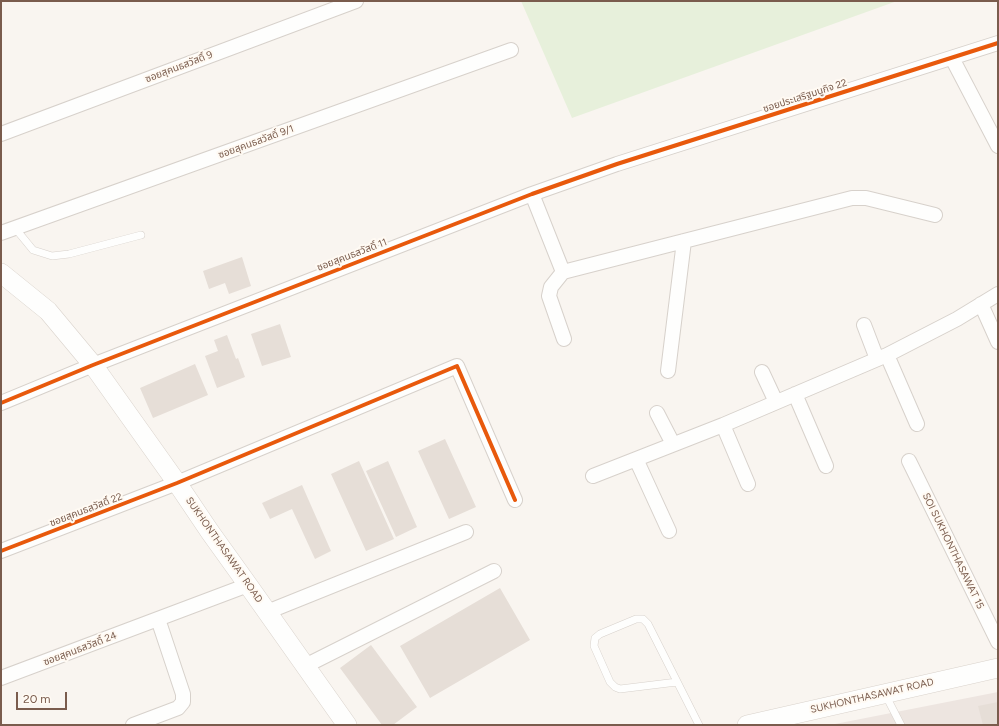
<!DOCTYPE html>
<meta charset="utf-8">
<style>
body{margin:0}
#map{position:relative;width:999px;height:726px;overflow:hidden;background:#f9f5f0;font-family:Figtree,sans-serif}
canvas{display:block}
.frame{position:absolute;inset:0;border:2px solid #7a5c4d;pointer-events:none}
.scale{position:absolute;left:16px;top:692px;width:51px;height:18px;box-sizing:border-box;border:2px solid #7a5c4d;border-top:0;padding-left:5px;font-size:12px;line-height:14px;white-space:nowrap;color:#7a5c4d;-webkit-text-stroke:3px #fffaf3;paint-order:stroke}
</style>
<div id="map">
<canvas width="999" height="726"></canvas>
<div class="frame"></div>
<div class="scale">20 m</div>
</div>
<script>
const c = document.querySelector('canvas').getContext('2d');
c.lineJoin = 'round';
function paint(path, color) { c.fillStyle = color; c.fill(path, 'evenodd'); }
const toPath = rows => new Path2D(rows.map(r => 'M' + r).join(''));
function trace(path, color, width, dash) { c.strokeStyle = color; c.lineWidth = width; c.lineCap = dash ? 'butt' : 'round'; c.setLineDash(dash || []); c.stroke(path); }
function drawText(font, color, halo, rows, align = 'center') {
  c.font = font + ' Figtree,"Noto Sans Thai",sans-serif'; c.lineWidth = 4; c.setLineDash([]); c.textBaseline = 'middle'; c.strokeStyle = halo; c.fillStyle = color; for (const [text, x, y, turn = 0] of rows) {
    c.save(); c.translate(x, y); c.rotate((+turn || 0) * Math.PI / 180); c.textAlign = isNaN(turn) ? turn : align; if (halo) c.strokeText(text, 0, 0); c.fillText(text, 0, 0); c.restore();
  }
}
paint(toPath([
 [998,692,998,725,830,725]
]), '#ede5e0');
paint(toPath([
 [521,1,897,1,572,118]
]), '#e7f0db');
paint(toPath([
 [242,257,251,286,229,294,225,283,209,289,203,271],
 [280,324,291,357,262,366,251,334],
 [227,335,236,359,238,358,245,377,217,388,205,356,218,351,214,340],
 [195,364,208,395,153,418,140,388],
 [445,439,476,507,449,519,418,451],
 [359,461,394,539,366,551,331,474],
 [388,461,417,527,396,537,366,471],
 [302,485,331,551,315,559,292,509,270,519,262,503],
 [500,588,530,640,430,698,400,646],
 [371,645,417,707,393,725,382,725,340,668],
 [998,702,998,725,983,725,978,706]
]), '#e6ded7');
const lane = toPath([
 [15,228,33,250,52,256,69,254,141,235],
 [677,682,620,689,615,687,610,682,594,646,595,638,600,634,636,619,643,619,648,624,699,725],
 [885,694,901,725]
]);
const street = toPath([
 [952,58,998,146],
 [1,134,356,1],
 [532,194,563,272,852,198,866,198,935,215],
 [1,233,511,50],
 [563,272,551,287,549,296,564,339],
 [981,304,998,342],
 [864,325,877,359],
 [887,355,917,424],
 [668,371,684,241],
 [762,372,776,402],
 [795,394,826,466],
 [1,403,93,365,532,194,617,164,998,43],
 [657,413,673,444],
 [723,425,748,484],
 [636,459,669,531],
 [909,461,998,642],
 [593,476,723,425,887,355,957,319,998,294],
 [1,551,177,483,457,366,515,500],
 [267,612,466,532],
 [305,666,494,571],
 [1,678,248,585],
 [133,725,178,708,183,702,183,694,158,619]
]);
const secondary = toPath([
 [1,273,48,311,93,365,177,483,210,532,248,585,347,725],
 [747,725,998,668]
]);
trace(lane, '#d7d1cb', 8);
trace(street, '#d7d1cb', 16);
trace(secondary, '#d9d2cb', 20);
trace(lane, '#fefefd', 7);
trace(street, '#fefefd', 14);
trace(secondary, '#fefefd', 19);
trace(toPath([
 [1,403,93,365,532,194,617,164,998,43],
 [1,551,177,483,457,366,515,500]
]), '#e8590c', 4);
drawText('10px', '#7a5c4d', '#fffaf3', [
 ["ซอยสุคนธสวัสดิ์ 9",179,67,-21],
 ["ซอยประเสริฐมนูกิจ 22",805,96,-18],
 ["ซอยสุคนธสวัสดิ์ 9/1",256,142,-20],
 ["ซอยสุคนธสวัสดิ์ 11",352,255,-21],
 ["ซอยสุคนธสวัสดิ์ 22",86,510,-21],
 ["SUKHONTHASAWAT ROAD",224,550,55],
 ["SOI SUKHONTHASAWAT 15",953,551,64],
 ["ซอยสุคนธสวัสดิ์ 24",80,649,-21],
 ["SUKHONTHASAWAT ROAD",872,696,-13]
]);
</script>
